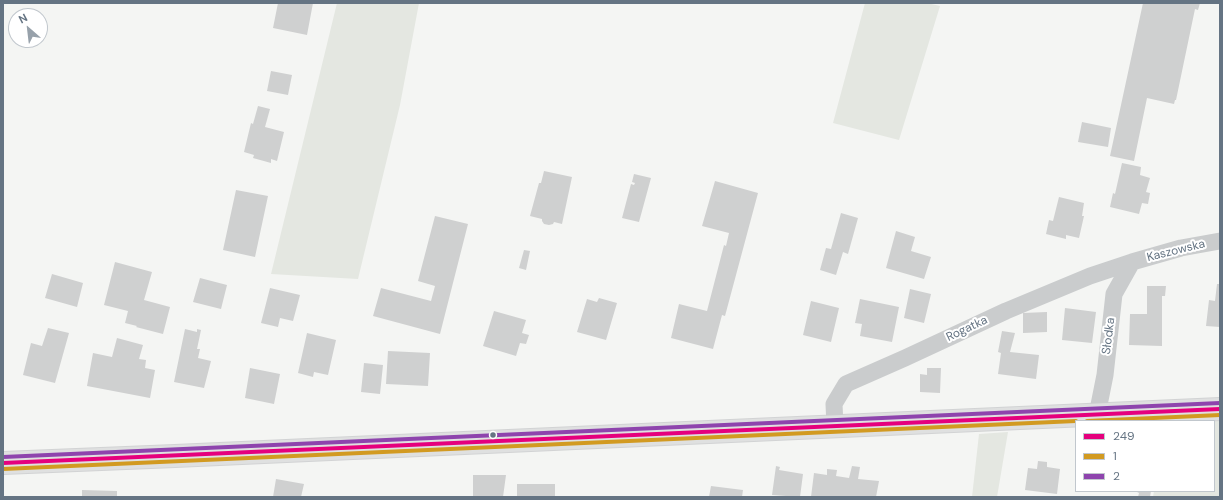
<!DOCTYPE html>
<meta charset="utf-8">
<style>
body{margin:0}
#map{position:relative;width:1223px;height:500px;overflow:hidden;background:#f4f5f3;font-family:"DM Sans",sans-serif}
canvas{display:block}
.frame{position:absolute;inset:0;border:4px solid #657483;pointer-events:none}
.legend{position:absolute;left:1075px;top:420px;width:140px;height:72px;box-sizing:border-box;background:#fff;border:1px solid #c1c7cd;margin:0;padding:5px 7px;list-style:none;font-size:12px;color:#657483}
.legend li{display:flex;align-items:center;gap:8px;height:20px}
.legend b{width:20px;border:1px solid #c1c7cd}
.north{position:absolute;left:8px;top:8px;width:40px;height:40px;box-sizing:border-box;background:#fff;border:1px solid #c1c7cd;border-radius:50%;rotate:332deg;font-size:11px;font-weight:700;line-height:16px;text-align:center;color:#657483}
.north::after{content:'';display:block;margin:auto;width:14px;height:18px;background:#97a1aa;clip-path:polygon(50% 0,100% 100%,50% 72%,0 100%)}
</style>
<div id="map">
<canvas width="1223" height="500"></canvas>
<div class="frame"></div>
<ul class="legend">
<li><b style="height:5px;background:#e5007d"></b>249</li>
<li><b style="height:5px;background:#d29a21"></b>1</li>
<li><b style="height:5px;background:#8e44ad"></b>2</li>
</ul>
<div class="north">N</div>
</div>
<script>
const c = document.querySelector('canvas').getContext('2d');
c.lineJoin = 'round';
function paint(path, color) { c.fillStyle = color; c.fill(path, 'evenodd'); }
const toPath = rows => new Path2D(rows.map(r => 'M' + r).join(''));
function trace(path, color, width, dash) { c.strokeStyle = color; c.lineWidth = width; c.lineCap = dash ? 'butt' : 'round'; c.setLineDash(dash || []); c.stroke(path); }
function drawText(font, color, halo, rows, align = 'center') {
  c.font = font + ' "DM Sans",sans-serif'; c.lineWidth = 4; c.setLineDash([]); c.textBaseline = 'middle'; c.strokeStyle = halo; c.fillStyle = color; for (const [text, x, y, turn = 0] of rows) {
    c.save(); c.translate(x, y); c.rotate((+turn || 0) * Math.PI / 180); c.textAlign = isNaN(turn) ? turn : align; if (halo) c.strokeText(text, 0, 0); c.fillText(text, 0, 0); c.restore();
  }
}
paint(toPath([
 [337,3,419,3,400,105,358,279,271,274],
 [865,3,927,3,940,6,899,140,833,123],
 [1209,421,1220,421,1220,497,1153,497,1154,491,1214,491,1214,421],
 [1008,432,997,497,972,497,979,434]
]), '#e4e7e1');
paint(toPath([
 [278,3,313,3,307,35,273,28],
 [1143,3,1200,3,1198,10,1195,9,1176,100,1175,100,1174,104,1147,98,1134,161,1110,156],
 [271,71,292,75,288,95,267,91],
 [258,106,270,109,265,127,284,132,277,161,271,159,271,163,253,158,254,155,244,152,251,123,253,124],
 [1082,122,1111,128,1108,147,1078,142],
 [1122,163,1141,167,1140,175,1150,178,1146,192,1150,193,1148,204,1142,203,1139,214,1110,207,1113,193,1115,194],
 [544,171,572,177,562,224,554,222,553,224,549,225,544,224,542,221,542,219,530,216,539,183,541,183],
 [634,174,651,178,639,222,622,218,631,184,634,185,635,183,632,182],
 [715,181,758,193,725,316,722,315,713,349,671,338,679,304,707,311,724,245,726,246,729,233,702,226],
 [236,190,268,196,255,257,223,250],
 [1059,197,1084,203,1082,216,1084,216,1079,238,1066,235,1066,239,1046,234,1049,220,1053,221],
 [841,213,858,218,848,254,843,252,836,275,820,270,826,248,831,249],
 [435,216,468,224,440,334,373,316,381,288,431,301,435,286,418,281],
 [896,231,915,237,911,251,931,257,924,279,886,268],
 [524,250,530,251,526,270,519,268],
 [115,262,152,272,144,300,170,307,163,334,136,327,137,326,125,323,128,311,104,305],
 [52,274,83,283,77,307,45,298],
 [200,278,227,285,221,309,193,302],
 [1217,284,1220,284,1220,327,1206,326,1209,300,1215,301],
 [1147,286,1166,286,1165,296,1162,296,1162,346,1129,345,1130,314,1147,314],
 [270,288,300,295,293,321,280,318,278,327,261,323],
 [910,289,931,294,924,323,904,318],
 [599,298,617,303,606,340,577,332,587,299,597,302],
 [860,299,899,307,892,342,860,336,862,324,855,323],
 [811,301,839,308,831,342,803,335],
 [1065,308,1096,312,1092,343,1062,340],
 [494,311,526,320,522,333,529,335,526,344,520,343,516,356,483,346],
 [1047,312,1047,332,1023,333,1023,313],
 [48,328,69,333,55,383,23,375,31,343,42,346],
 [185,329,197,332,197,329,201,330,197,349,200,349,198,358,211,361,204,388,174,382],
 [1002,331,1015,333,1010,352,1039,355,1036,379,998,374,1001,353,998,352],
 [307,333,336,340,328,375,314,372,313,377,298,373],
 [117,338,143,345,139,359,146,360,145,368,155,370,150,398,87,386,93,353,112,357],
 [388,351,430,353,428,386,386,384],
 [364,363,383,365,380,394,361,392],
 [250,368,280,374,274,404,245,398],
 [927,368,941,368,940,393,920,392,920,374,927,375],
 [1038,461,1047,462,1047,467,1060,469,1057,494,1025,490,1028,468,1037,469],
 [776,466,780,467,779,470,803,474,800,497,772,495],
 [852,466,860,467,858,479,879,481,876,497,811,497,814,473,827,475,827,469,837,470,836,476,849,478],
 [473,475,506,475,503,497,473,497],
 [276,479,304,484,301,497,273,497],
 [517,484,555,484,555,497,517,497],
 [711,486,743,490,742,497,709,497],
 [82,490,117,491,117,497,82,497],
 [1135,491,1151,491,1150,497,1138,497,1139,493]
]), '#cfd0d0');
const secondary = toPath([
 [3,463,175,456,1220,409]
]);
trace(secondary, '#d2d3d4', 24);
trace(toPath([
 [1097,415,1105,375,1114,294,1132,262],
 [835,426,834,404,846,384,905,358,1006,311,1090,276,1132,262,1181,248,1220,241]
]), '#cacccd', 17);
trace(secondary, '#dfe0e0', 22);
trace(toPath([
 [3,463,1220,409]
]), '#e5007d', 4);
trace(toPath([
 [1087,421,1220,415],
 [3,469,1076,421]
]), '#d29a21', 4);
trace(toPath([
 [3,457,1220,403]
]), '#8e44ad', 4);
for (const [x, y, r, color] of [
 [493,435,3.5,"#657483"]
]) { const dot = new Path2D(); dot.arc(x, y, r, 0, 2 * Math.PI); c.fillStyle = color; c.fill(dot); trace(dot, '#fff', 1.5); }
drawText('12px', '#657483', '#fff', [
 ["Kaszowska",1176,251,-14],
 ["Rogatka",967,329,-25],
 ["Słodka",1109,336,-83]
]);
</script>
